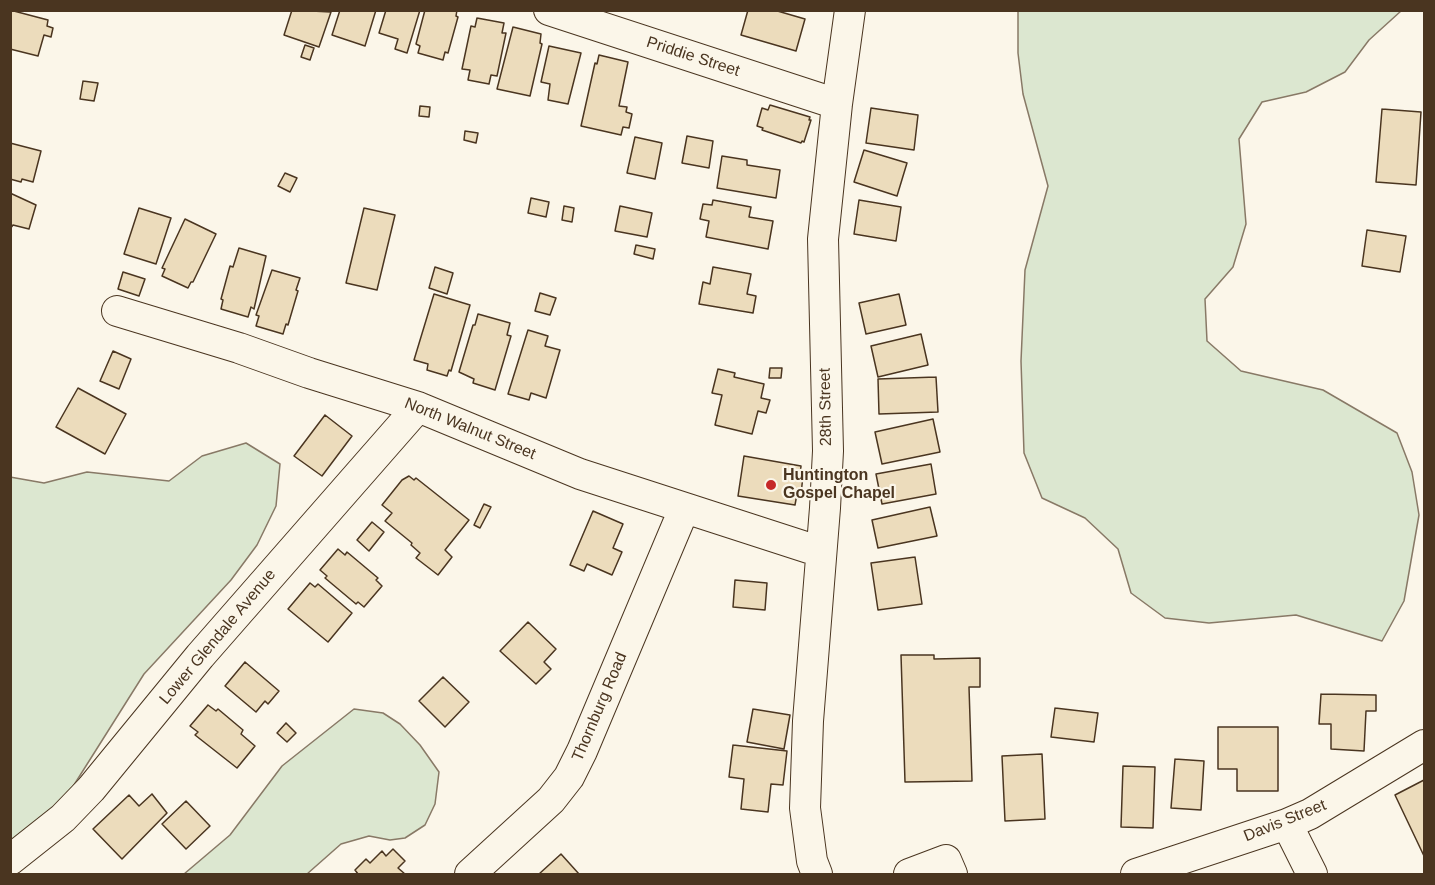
<!DOCTYPE html>
<style>
body{margin:0}
#map{position:relative;width:1435px;height:885px;overflow:hidden;background:#fbf6e9;font-family:Helvetica,sans-serif}
canvas{display:block}
.frame{position:absolute;inset:0;border:12px solid #4a3520;pointer-events:none}
</style>
<div id="map">
<canvas width="1435" height="885"></canvas>
<div class="frame"></div>
</div>
<script>
const c = document.querySelector('canvas').getContext('2d');
c.lineJoin = 'round';
function paint(path, color) { c.fillStyle = color; c.fill(path, 'evenodd'); }
const toPath = rows => new Path2D(rows.map(r => 'M' + r).join(''));
function trace(path, color, width, dash) { c.strokeStyle = color; c.lineWidth = width; c.lineCap = dash ? 'butt' : 'round'; c.setLineDash(dash || []); c.stroke(path); }
function drawText(font, color, halo, rows, align = 'center') {
  c.font = font + ' Helvetica,sans-serif'; c.lineWidth = 4.5; c.setLineDash([]); c.textBaseline = 'middle'; c.strokeStyle = halo; c.fillStyle = color; for (const [text, x, y, turn = 0] of rows) {
    c.save(); c.translate(x, y); c.rotate((+turn || 0) * Math.PI / 180); c.textAlign = isNaN(turn) ? turn : align; if (halo) c.strokeText(text, 0, 0); c.fillText(text, 0, 0); c.restore();
  }
}
const green = toPath([
 [1018,11,1401,11,1369,40,1345,72,1306,92,1262,102,1239,139,1246,224,1233,267,1205,299,1207,341,1241,371,1323,390,1397,433,1412,472,1419,515,1404,601,1382,641,1296,615,1209,623,1165,618,1131,593,1118,549,1085,518,1042,498,1024,453,1021,361,1025,270,1048,186,1023,94,1018,53,1018,11],
 [246,443,280,464,276,506,257,545,231,580,144,674,55,815,10,849,10,477,44,483,87,472,169,481,202,456,246,443],
 [354,709,383,713,400,724,420,745,439,772,435,804,425,825,405,838,390,840,369,836,341,844,307,874,184,874,230,835,282,766,354,709]
]);
paint(green, '#dce7d0');
trace(green, '#887966', 1.5);
const building = toPath([
 [10,10,48,20,47,26,53,28,51,37,44,35,38,56,10,49,10,10],
 [292,10,331,12,319,47,284,35,292,10],
 [340,10,376,10,365,46,332,35,340,10],
 [386,10,420,10,407,53,395,49,398,39,379,33,386,10],
 [425,10,457,10,456,16,458,17,448,53,445,52,443,60,418,53,420,46,416,44,425,10],
 [748,10,774,10,805,19,796,51,741,35,748,10],
 [477,18,504,23,502,33,506,33,497,76,491,75,489,84,468,80,470,70,462,69,471,26,475,27,477,18],
 [513,27,541,34,540,43,542,44,530,96,497,89,513,27],
 [305,45,314,48,310,60,301,57,305,45],
 [549,46,581,53,568,104,548,100,550,84,541,82,549,46],
 [599,55,628,62,619,106,627,107,626,112,632,114,629,128,623,127,621,135,581,126,595,63,597,64,599,55],
 [83,81,98,83,94,101,80,99,83,81],
 [770,105,810,117,809,120,811,120,804,142,802,141,801,143,762,130,763,128,757,126,762,108,768,110,770,105],
 [420,106,430,107,429,117,419,116,420,106],
 [871,108,918,115,914,150,866,143,871,108],
 [1382,109,1421,112,1416,185,1376,182,1382,109],
 [465,131,478,133,476,143,464,140,465,131],
 [687,136,713,141,709,168,682,163,687,136],
 [635,137,662,143,655,179,627,173,635,137],
 [10,143,41,151,33,182,22,179,21,182,10,179,10,143],
 [864,150,907,163,897,196,854,182,864,150],
 [722,156,747,160,747,165,780,170,776,198,717,188,722,156],
 [285,173,297,178,290,192,278,186,285,173],
 [10,193,36,205,29,229,13,225,10,229,10,193],
 [531,198,549,202,546,217,528,213,531,198],
 [713,200,751,207,749,217,773,221,768,249,706,237,709,221,700,219,703,204,712,205,713,200],
 [859,200,901,207,896,241,854,234,859,200],
 [564,206,574,208,572,222,562,220,564,206],
 [620,206,652,213,647,237,615,231,620,206],
 [139,208,171,218,156,264,124,254,139,208],
 [364,208,395,215,377,290,346,283,364,208],
 [185,219,216,234,193,282,191,282,188,288,162,276,165,269,162,268,185,219],
 [1367,230,1406,236,1400,272,1362,266,1367,230],
 [636,245,655,249,653,259,634,254,636,245],
 [239,248,266,256,254,309,251,307,248,317,221,309,223,300,221,299,230,266,233,267,239,248],
 [435,267,453,273,447,294,429,288,435,267],
 [713,267,751,274,747,294,756,296,753,313,699,304,703,282,710,284,713,267],
 [272,270,300,278,296,290,298,291,288,325,286,324,283,334,256,326,259,316,256,315,272,270],
 [123,272,145,279,139,296,118,289,123,272],
 [540,293,556,298,550,315,535,311,540,293],
 [434,294,470,305,451,371,449,370,447,376,427,370,428,364,414,360,434,294],
 [899,294,906,325,866,334,859,303,899,294],
 [478,314,510,323,507,335,511,336,495,390,473,383,474,379,459,372,473,325,475,325,478,314],
 [528,330,548,336,545,346,560,350,546,398,531,393,529,400,508,394,528,330],
 [921,334,928,365,878,377,871,346,921,334],
 [113,351,131,359,119,389,100,381,113,351],
 [770,368,782,368,781,378,769,378,770,368],
 [718,369,735,373,734,377,764,384,761,398,770,400,766,413,758,411,752,434,715,425,722,395,712,393,718,369],
 [936,377,938,412,879,414,878,379,936,377],
 [78,388,126,414,105,454,56,427,78,388],
 [325,415,352,436,322,476,294,456,325,415],
 [933,419,940,452,882,464,875,432,933,419],
 [744,456,801,466,800,476,803,476,801,494,797,494,795,505,738,496,744,456],
 [931,464,936,494,882,504,876,474,931,464],
 [409,476,414,480,416,478,469,520,445,550,452,557,438,575,416,558,420,553,411,545,412,543,385,521,392,513,382,505,402,480,409,476],
 [484,504,491,507,480,528,474,525,484,504],
 [930,507,937,536,878,548,872,520,930,507],
 [593,511,623,524,613,548,622,552,612,575,587,564,584,571,570,565,593,511],
 [372,522,384,532,369,551,357,540,372,522],
 [338,549,345,555,347,552,378,578,376,580,382,586,364,607,358,602,356,604,325,578,327,576,320,570,338,549],
 [915,557,922,604,878,610,871,563,915,557],
 [735,580,767,583,765,610,733,607,735,580],
 [310,583,315,587,318,584,352,613,328,642,288,609,310,583],
 [528,622,556,649,544,662,551,669,536,684,500,651,528,622],
 [901,655,934,655,934,659,980,658,980,687,969,687,972,781,905,782,901,655],
 [245,662,279,691,268,704,265,701,256,712,225,686,245,662],
 [443,677,469,702,445,727,419,701,443,677],
 [1321,694,1376,695,1376,711,1366,711,1364,751,1331,749,1331,724,1319,724,1321,694],
 [208,705,216,711,218,709,243,730,241,734,255,746,237,768,195,735,198,732,190,726,208,705],
 [1055,708,1098,713,1094,742,1051,737,1055,708],
 [753,709,790,715,784,749,747,742,753,709],
 [286,723,296,733,287,742,277,733,286,723],
 [1218,727,1278,727,1278,791,1237,791,1237,769,1218,769,1218,727],
 [733,745,787,751,783,785,771,784,768,812,741,809,744,779,729,777,733,745],
 [1042,754,1045,819,1005,821,1002,756,1042,754],
 [1175,759,1204,761,1201,810,1171,808,1175,759],
 [1123,766,1155,767,1153,828,1121,827,1123,766],
 [1424,780,1424,856,1395,795,1424,780],
 [152,794,167,813,122,859,93,829,129,795,139,806,152,794],
 [186,801,210,826,186,849,162,824,186,801],
 [393,849,405,861,398,868,405,874,358,874,355,870,366,859,370,863,382,851,386,856,393,849],
 [561,854,579,874,539,874,561,854]
]);
paint(building, '#ecdcbc');
trace(building, '#4a3520', 1.5);
const minor = toPath([
 [549,10,837,104],
 [117,311,239,348,309,373,418,407,580,474,821,552],
 [1287,824,1312,874],
 [10,860,63,818,91,789,200,656,418,407],
 [470,874,551,800,569,777,582,751,684,509],
 [817,874,812,861,805,808,808,721,825,508,828,451,823,239,837,104,850,10],
 [909,874,946,860,952,874],
 [1136,874,1287,824,1310,814,1424,745]
]);
trace(minor, '#4a3520', 32);
trace(minor, '#fbf6e9', 30);
for (const [x, y, r, color] of [
 [771,485,6,"#c62828"]
]) { const dot = new Path2D(); dot.arc(x, y, r, 0, 2 * Math.PI); c.fillStyle = color; c.fill(dot); trace(dot, '#fbf6e9', 2); }
drawText('16px', '#4a3520', '#fbf6e9', [
 ["Priddie Street",693,57,18],
 ["28th Street",826,407,-91],
 ["North Walnut Street",470,429,22],
 ["Lower Glendale Avenue",218,637,-50],
 ["Thornburg Road",600,707,-67],
 ["Davis Street",1285,821,-22]
]);
drawText('bold 16px', '#4a3520', '#fbf6e9', [
 ["Huntington",783,476],
 ["Gospel Chapel",783,494]
], 'left');
</script>
